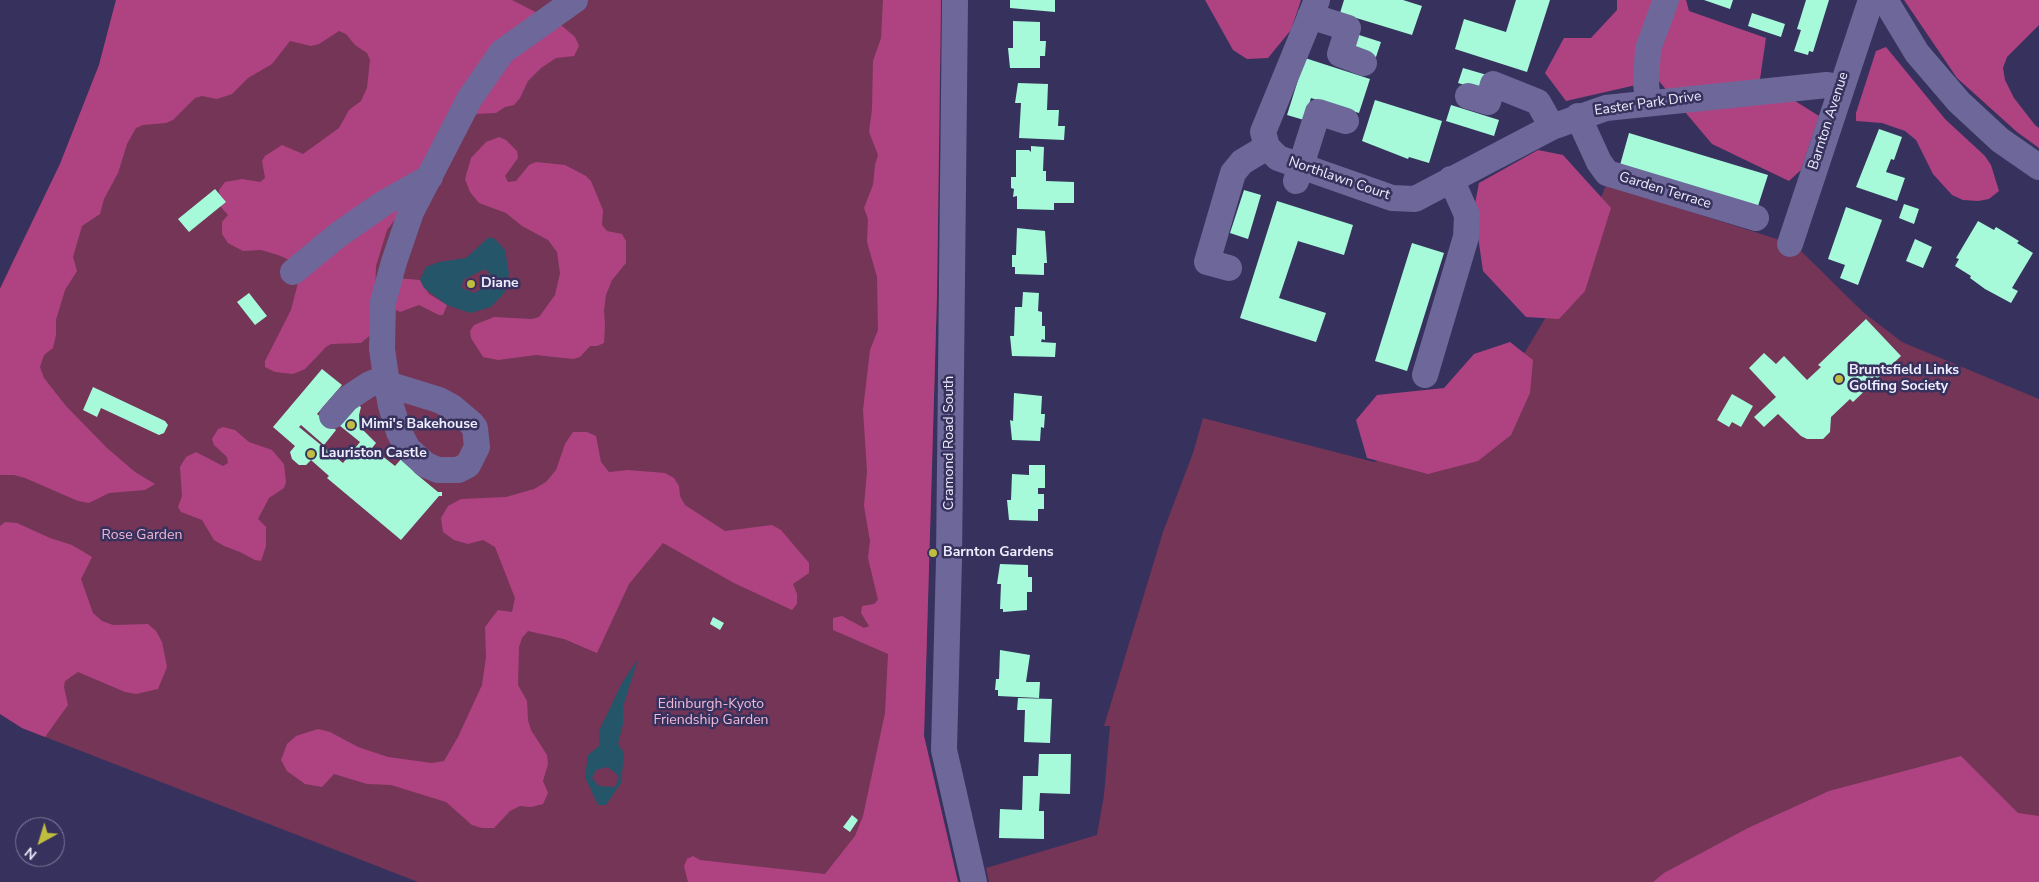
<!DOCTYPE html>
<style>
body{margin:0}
#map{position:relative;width:2039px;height:882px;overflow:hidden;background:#37315d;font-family:"Nunito Sans",sans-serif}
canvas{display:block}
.north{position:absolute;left:15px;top:817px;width:50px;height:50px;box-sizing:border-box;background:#37315d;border:1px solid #807c9d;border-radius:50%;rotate:219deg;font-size:14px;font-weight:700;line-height:20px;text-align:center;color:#eeedfe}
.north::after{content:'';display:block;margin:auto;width:18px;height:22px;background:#c0be40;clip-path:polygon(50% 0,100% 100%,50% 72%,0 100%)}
</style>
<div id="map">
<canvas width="2039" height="882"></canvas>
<div class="north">N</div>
</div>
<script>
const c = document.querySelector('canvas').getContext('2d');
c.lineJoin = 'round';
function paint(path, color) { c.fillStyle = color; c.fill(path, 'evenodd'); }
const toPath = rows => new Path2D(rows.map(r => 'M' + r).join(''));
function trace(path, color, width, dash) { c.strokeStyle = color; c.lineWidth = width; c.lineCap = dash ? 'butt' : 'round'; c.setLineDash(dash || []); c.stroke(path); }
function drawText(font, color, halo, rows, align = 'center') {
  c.font = font + ' "Nunito Sans",sans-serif'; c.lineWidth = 5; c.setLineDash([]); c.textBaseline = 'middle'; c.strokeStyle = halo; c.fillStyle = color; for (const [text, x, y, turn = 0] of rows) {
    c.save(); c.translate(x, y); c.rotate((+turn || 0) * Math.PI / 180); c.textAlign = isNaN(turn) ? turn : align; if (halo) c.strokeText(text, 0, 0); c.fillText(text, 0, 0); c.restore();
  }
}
paint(toPath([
 [116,0,941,0,937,295,924,736,958,882,418,882,22,728,0,714,0,288,60,164,99,65],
 [1606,185,1780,240,1800,250,1863,312,1902,342,2039,399,2039,882,989,882,986,868,1097,835,1104,795,1110,726,1104,726,1163,532,1193,453,1203,418,1374,462,1482,424,1568,280]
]), '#743557');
paint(toPath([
 [116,0,512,0,561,25,575,37,579,46,574,56,556,58,541,68,528,81,520,98,514,105,505,107,496,113,450,115,439,130,397,217,387,230,376,266,374,332,361,343,331,344,326,347,305,369,293,374,275,372,265,367,265,361,291,310,301,271,294,262,278,255,261,250,243,251,228,243,222,234,222,222,228,215,221,207,219,190,225,182,242,179,260,182,265,178,262,161,265,156,282,145,303,154,339,128,349,110,361,101,367,88,370,60,367,53,355,45,346,34,339,31,319,44,311,46,290,41,272,64,248,78,232,94,217,99,202,96,195,98,173,120,166,123,143,125,136,128,127,144,118,173,104,199,100,214,82,226,73,257,77,271,65,290,56,320,56,335,53,348,44,355,40,367,44,378,66,406,107,448,135,472,155,484,145,490,109,493,89,503,78,501,25,478,14,475,0,475,0,289,60,164,99,65],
 [883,0,941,0,937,295,924,736,958,882,688,882,684,866,687,859,693,856,700,860,825,874,855,836,863,816,885,713,888,654,833,630,833,618,842,616,864,628,869,626,861,613,862,606,874,604,878,600,868,558,870,541,864,506,867,471,863,410,870,350,878,330,877,277,867,242,868,219,864,208,873,185,875,165,878,155,869,132,872,109,873,61,881,38],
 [1205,0,1301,0,1291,30,1268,58,1247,59,1233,50],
 [1617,0,1686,0,1689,11,1766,38,1760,79,1819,116,1801,170,1789,181,1712,144,1658,80,1566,101,1545,73,1564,38,1591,38,1617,10],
 [1904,0,2039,0,2039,25,2007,57,2003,68,2005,80,2014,98,2035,125,2039,128,2039,148,2017,132,1957,78],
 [1886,47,1945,119,1985,156,1991,165,1999,191,1989,199,1978,201,1963,200,1952,195,1933,174,1916,140,1905,131,1882,123,1856,121,1856,113,1876,51],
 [499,137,506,140,517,151,518,158,505,176,508,182,516,181,529,165,536,162,565,165,586,176,591,181,603,210,602,225,607,231,622,234,626,241,626,263,612,280,606,295,604,310,605,325,604,343,597,346,590,346,580,357,573,359,536,355,498,360,483,357,471,338,470,331,474,325,494,317,532,319,539,317,555,295,560,273,557,252,548,240,522,226,506,213,479,203,470,192,465,179,471,158,486,142],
 [1538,150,1563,155,1611,208,1585,291,1559,319,1526,317,1483,271,1474,209,1479,183],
 [397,278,420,280,429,294,447,305,443,315,439,315,419,305,400,312,390,307],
 [1510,342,1533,360,1530,393,1511,435,1478,461,1428,474,1367,458,1356,420,1377,395,1444,388,1474,354],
 [223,427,235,430,249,442,272,450,284,464,286,482,284,488,269,498,258,519,266,527,266,546,261,561,255,560,240,552,224,546,214,540,202,520,181,512,178,507,182,496,180,467,186,457,196,452,223,466,228,463,227,457,214,445,212,439,218,429],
 [573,432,587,432,596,436,601,462,609,472,628,470,665,473,674,478,679,486,680,496,685,505,725,531,772,525,781,530,809,563,809,573,793,584,797,594,797,604,792,610,734,583,663,543,629,584,597,653,564,639,528,631,522,638,519,647,518,685,527,701,528,720,531,730,547,755,548,764,543,781,548,793,543,804,531,807,520,806,510,811,494,828,482,828,472,825,446,802,391,785,367,784,334,774,322,787,305,784,287,771,281,760,287,744,296,736,318,729,330,732,358,747,388,757,432,763,444,761,458,737,482,685,486,657,485,627,498,610,512,612,515,598,495,547,483,540,468,544,454,540,443,532,441,518,448,506,461,499,506,497,534,489,546,482,556,470,565,444],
 [5,522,17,523,50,538,72,545,92,557,81,579,93,613,102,621,113,625,148,624,156,631,162,642,167,667,158,689,136,694,125,692,78,672,65,681,64,687,68,705,45,737,22,728,0,714,0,526],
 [1961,756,2018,813,2039,816,2039,882,1653,882,1664,873,1748,828,1829,791]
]), '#af4381');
paint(toPath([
 [489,237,495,239,505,250,509,273,505,292,491,307,470,313,447,305,424,288,420,280,426,267,439,262,466,258],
 [485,269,490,274,486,286,474,293,462,288,463,280],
 [638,659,623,707,623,724,618,744,624,753,621,783,606,805,598,805,585,777,588,755,599,746,599,731,622,683],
 [607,767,616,773,619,778,615,787,599,786,592,778,596,770]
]), '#245569');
paint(toPath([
 [1010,0,1055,0,1055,12,1010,8],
 [1344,0,1403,0,1422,6,1412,35,1340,13],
 [1516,0,1550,0,1527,72,1455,49,1464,19,1506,32],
 [1704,0,1733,0,1730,9],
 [1806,0,1829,0,1813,52,1809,51,1808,55,1794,51,1801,30,1797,29],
 [1752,13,1785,24,1781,37,1748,26],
 [1013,21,1040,22,1040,41,1046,41,1045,56,1040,56,1040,68,1010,68,1008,48,1013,48],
 [1356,34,1381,42,1376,57,1351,49],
 [1305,58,1370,79,1359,113,1311,98,1304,120,1287,115],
 [1463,68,1487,75,1482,90,1458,83],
 [1018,83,1048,84,1047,110,1059,110,1058,126,1065,126,1064,140,1019,138,1021,103,1015,103],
 [1375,100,1442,121,1429,163,1409,157,1408,159,1362,141],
 [1451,105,1499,120,1494,136,1446,121],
 [1879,129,1902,137,1894,160,1891,159,1886,172,1905,178,1897,201,1856,187],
 [1629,133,1768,175,1758,206,1620,165],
 [1031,146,1044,147,1043,171,1046,171,1046,181,1074,182,1074,203,1054,203,1054,210,1017,209,1017,196,1013,197,1014,189,1011,188,1011,177,1016,177,1016,150,1029,150,1031,152],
 [215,189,226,202,189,232,178,219],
 [1244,190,1261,195,1248,239,1230,233],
 [1277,201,1353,225,1344,255,1298,241,1279,298,1326,313,1316,342,1240,318],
 [1904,204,1919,209,1914,224,1899,218],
 [1846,207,1882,220,1858,285,1840,278,1845,265,1828,259],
 [1978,221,1994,230,1996,227,2019,241,2017,243,2033,253,2012,288,2018,291,2011,303,1985,289,1970,278,1971,276,1955,266,1959,259,1956,258],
 [1017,228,1045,231,1047,263,1044,263,1044,275,1015,274,1015,267,1012,267,1012,255,1016,255],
 [1915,239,1932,247,1923,268,1906,261],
 [1412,243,1444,253,1407,371,1375,361],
 [1023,292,1039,293,1038,311,1042,312,1042,326,1045,326,1045,340,1042,339,1041,342,1056,343,1055,357,1012,356,1010,336,1014,336,1015,307,1022,307],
 [249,293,267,316,255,325,237,302],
 [1866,319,1901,356,1877,379,1875,376,1870,380,1873,383,1853,402,1850,399,1831,417,1830,432,1823,439,1807,439,1801,436,1778,414,1764,427,1754,417,1776,397,1749,368,1764,353,1776,364,1784,356,1807,380,1821,367,1818,365],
 [322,369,342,385,317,414,336,430,324,445,301,425,299,427,343,463,360,442,339,425,356,404,361,407,359,415,360,427,376,443,372,448,395,466,402,458,415,473,438,492,442,492,442,496,439,496,401,540,327,478,329,476,311,460,306,465,299,465,292,459,290,452,295,446,273,427],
 [93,387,165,421,168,425,164,433,159,435,101,408,97,417,83,410],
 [1014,393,1042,396,1041,414,1045,414,1044,428,1041,427,1040,441,1012,440,1010,420,1013,421],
 [1732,394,1753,406,1741,427,1732,422,1729,427,1717,420],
 [1029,465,1045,465,1045,488,1038,488,1038,494,1044,494,1044,509,1038,509,1038,521,1009,520,1007,500,1011,500,1012,474,1029,475],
 [1000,564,1028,565,1028,577,1032,577,1032,592,1027,592,1027,610,1003,612,1003,609,1000,609,1001,584,997,584],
 [713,617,724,623,720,630,710,624],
 [1000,650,1030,655,1026,682,1040,682,1039,698,998,696,998,690,995,690,996,679,999,679],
 [1018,698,1052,699,1050,743,1024,742,1025,710,1017,710],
 [1039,754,1071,754,1070,794,1040,793,1039,811,1044,811,1044,839,999,838,1000,809,1022,810,1023,776,1038,776],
 [852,815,858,820,850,832,843,827]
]), '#a6fada');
trace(toPath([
 [955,0,949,560,944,750,974,882],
 [1317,0,1263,132,1267,147,1278,158,1392,198,1415,199,1552,127,1606,108,1827,85,1840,88],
 [1885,0,1917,53,1959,102,2000,140,2039,167],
 [1310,16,1348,28,1340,54,1364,63],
 [1468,96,1488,102,1493,84,1538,102,1552,127],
 [1648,102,1646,83,1648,49,1666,0],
 [1578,116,1599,162,1607,173,1756,218],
 [1296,181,1318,112,1346,121],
 [1790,244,1871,0],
 [1229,268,1207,262,1233,173,1242,162,1267,147],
 [293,272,338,235,384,203,430,177],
 [1425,375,1466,237,1467,215,1451,179],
 [387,384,439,400,452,407,472,424,475,428,477,447,468,465,458,470,438,470,426,465,408,449,399,432,391,406,387,384],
 [332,416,347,399,368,385,375,382,387,384,382,349,383,302,394,262,411,212,470,98,502,52,575,0]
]), '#6d6899', 26);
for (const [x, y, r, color] of [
 [471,284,5,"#c0be40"],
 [1839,379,5,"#c0be40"],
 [351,425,5,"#c0be40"],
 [311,454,5,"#c0be40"],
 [933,553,5,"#c0be40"]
]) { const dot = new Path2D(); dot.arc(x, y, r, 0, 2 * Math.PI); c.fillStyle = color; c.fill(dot); trace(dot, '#37315d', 2); }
drawText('14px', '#eeedfe', '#37315d', [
 ["Easter Park Drive",1648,104,-8],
 ["Barnton Avenue",1829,121,-72],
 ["Northlawn Court",1339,179,19],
 ["Garden Terrace",1665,191,17],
 ["Cramond Road South",950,443,-90]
]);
drawText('bold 14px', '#eeedfe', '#37315d', [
 ["Diane",481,284],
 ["Bruntsfield Links",1849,371],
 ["Golfing Society",1849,387],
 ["Mimi's Bakehouse",361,425],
 ["Lauriston Castle",321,454],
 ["Barnton Gardens",943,553]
], 'left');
drawText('14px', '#f1b8d4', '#37315d', [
 ["Rose Garden",142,536],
 ["Edinburgh-Kyoto",711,705],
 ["Friendship Garden",711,721]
]);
</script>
